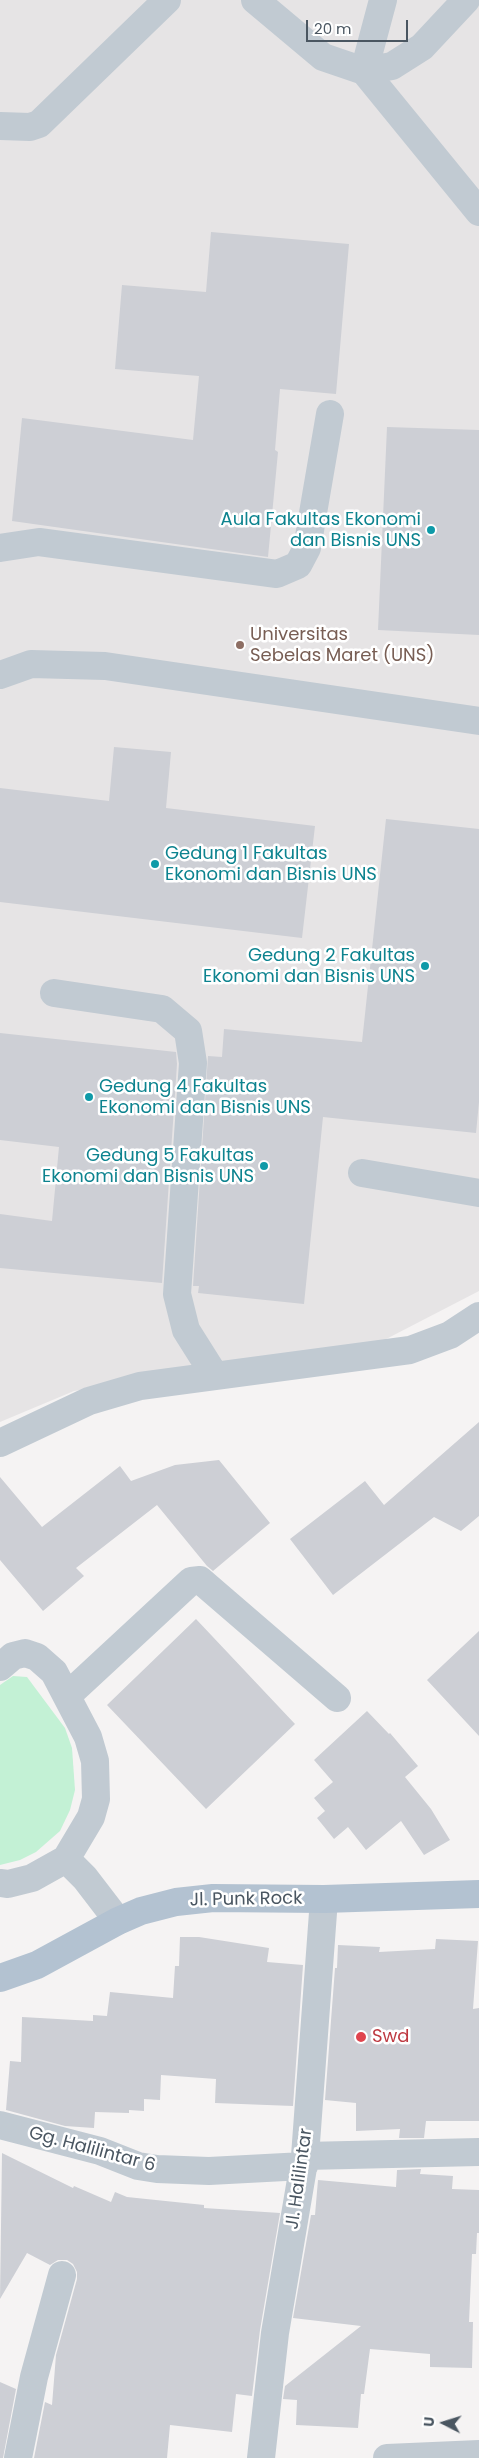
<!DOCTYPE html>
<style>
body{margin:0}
#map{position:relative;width:479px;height:2458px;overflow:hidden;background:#f5f3f3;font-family:Poppins,sans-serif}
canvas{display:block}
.north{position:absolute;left:419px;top:2398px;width:50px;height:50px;-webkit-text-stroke:4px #fff;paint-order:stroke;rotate:275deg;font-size:14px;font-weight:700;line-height:20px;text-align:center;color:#4a5661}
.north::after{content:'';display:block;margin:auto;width:18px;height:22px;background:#4a5661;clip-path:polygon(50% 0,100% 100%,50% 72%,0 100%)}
.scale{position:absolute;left:306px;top:20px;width:102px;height:22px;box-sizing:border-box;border:2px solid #4a5661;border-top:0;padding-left:6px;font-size:15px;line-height:18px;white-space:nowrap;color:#4a5661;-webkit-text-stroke:4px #fff;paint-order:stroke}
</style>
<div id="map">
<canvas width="479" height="2458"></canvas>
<div class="north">U</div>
<div class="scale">20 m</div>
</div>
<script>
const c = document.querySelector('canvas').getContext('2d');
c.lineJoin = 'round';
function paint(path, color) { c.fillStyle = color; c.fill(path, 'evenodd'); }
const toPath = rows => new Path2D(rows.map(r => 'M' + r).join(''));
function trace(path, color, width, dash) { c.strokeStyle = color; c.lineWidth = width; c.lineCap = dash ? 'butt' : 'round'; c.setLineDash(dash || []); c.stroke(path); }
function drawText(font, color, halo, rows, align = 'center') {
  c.font = font + ' Poppins,sans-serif'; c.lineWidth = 5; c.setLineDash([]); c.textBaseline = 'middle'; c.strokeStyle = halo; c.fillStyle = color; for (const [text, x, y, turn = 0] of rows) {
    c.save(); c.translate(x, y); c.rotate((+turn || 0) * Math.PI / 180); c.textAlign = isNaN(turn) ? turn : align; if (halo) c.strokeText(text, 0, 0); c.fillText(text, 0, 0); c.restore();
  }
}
paint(toPath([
 [0,0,479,0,479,1291,363,1351,271,1358,74,1391,0,1422]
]), '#e6e4e5');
paint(toPath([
 [13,1676,27,1677,65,1728,72,1748,75,1790,70,1810,60,1831,36,1852,20,1860,0,1865,0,1685]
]), '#c3f1d5');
paint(toPath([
 [211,232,349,244,336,394,280,389,275,450,278,452,268,557,12,521,22,418,193,440,199,376,115,369,122,285,206,292],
 [387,427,479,430,479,635,378,630],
 [114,747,171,752,166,808,315,826,302,938,0,902,0,788,109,801],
 [386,819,479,829,479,1102,476,1133,323,1117,304,1304,198,1293,199,1286,193,1286,208,1056,222,1057,224,1029,362,1042],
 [0,1033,176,1052,177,1064,162,1283,0,1268,0,1214,52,1221,59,1147,0,1140],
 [479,1422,479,1516,461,1531,434,1517,333,1595,290,1539,365,1481,384,1505],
 [219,1460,270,1523,213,1571,207,1566,157,1505,76,1568,84,1576,43,1611,0,1560,0,1477,42,1527,120,1466,131,1481,175,1465],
 [196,1619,295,1724,206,1809,107,1705],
 [479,1631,479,1736,427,1680],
 [367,1711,389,1734,390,1733,418,1766,405,1777,431,1809,450,1840,424,1855,401,1821,366,1850,348,1827,334,1839,317,1818,325,1811,314,1798,333,1782,314,1760],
 [180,1937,199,1937,269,1948,267,1962,303,1965,293,2106,215,2103,216,2079,161,2075,160,2100,144,2099,144,2111,129,2110,129,2113,95,2112,94,2128,65,2126,6,2110,10,2061,21,2062,22,2017,93,2021,93,2015,107,2016,110,1992,173,1998,175,1966,179,1966],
 [436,1939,478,1941,473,2009,479,2008,479,2121,426,2121,424,2138,399,2138,400,2129,356,2131,356,2103,325,2100,335,1968,337,1968,338,1945,380,1947,379,1952,435,1949],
 [2,2153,73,2188,74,2186,111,2202,115,2192,127,2197,204,2205,204,2208,280,2213,260,2330,252,2396,236,2394,232,2432,170,2425,167,2458,34,2458,45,2402,52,2405,56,2355,77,2279,77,2272,73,2264,67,2260,58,2260,50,2265,27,2253,0,2299],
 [421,2169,420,2174,453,2176,452,2189,479,2190,479,2233,477,2233,476,2254,472,2254,469,2322,473,2322,472,2368,430,2367,430,2354,370,2349,364,2394,361,2394,358,2428,296,2425,297,2400,283,2399,285,2386,361,2326,293,2318,311,2215,315,2215,318,2180,396,2187,397,2170],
 [0,2382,16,2389,3,2458,0,2458]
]), '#cdcfd5');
trace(toPath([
 [255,0,323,57,364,71,392,66,422,47,466,0],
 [364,71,479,212],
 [364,71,383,0],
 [0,126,30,127,39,124,167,0],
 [0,548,39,542,277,574,298,565,307,548,330,414],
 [0,675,31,664,105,666,479,721],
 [54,993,162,1009,188,1031,193,1063,177,1294,186,1330,215,1376],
 [362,1173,479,1193],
 [0,1443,89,1401,140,1386,410,1350,450,1335,479,1316],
 [0,1667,13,1656,25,1653,37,1657,54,1672,88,1737,95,1761,96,1799,91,1817,66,1859],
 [68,1695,191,1581,200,1580,337,1698],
 [0,1883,8,1884,32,1878,66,1859,85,1878,118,1921],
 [0,2125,100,2151,138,2166,157,2169,209,2171,304,2166],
 [305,2156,479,2152],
 [18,2458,34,2377,62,2275],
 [261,2458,275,2333,305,2156,324,1899],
 [387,2458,479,2454]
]), '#c1cad2', 28);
trace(toPath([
 [0,1978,37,1965,118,1921,141,1911,176,1902,213,1898,324,1899,479,1894]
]), '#b3c2d1', 28);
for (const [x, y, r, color] of [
 [431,530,5,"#0f9aa8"],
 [240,645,5,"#8d6e63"],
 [155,864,5,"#0f9aa8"],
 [425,966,5,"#0f9aa8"],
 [89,1097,5,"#0f9aa8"],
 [264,1166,5,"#0f9aa8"],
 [361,2037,6,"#e0444e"]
]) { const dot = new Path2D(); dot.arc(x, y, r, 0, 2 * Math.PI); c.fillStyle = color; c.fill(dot); trace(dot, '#fff', 2); }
drawText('18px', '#0d838f', '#fff', [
 ["Aula Fakultas Ekonomi",421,520],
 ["dan Bisnis UNS",421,541],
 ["Gedung 1 Fakultas",165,854,"left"],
 ["Ekonomi dan Bisnis UNS",165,875,"left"],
 ["Gedung 2 Fakultas",415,956],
 ["Ekonomi dan Bisnis UNS",415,977],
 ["Gedung 4 Fakultas",99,1087,"left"],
 ["Ekonomi dan Bisnis UNS",99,1108,"left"],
 ["Gedung 5 Fakultas",254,1156],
 ["Ekonomi dan Bisnis UNS",254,1177]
], 'right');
drawText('18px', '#785e54', '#fff', [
 ["Universitas",250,635],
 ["Sebelas Maret (UNS)",250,656]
], 'left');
drawText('18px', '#4a5661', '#fff', [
 ["Jl. Punk Rock",246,1900,-1],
 ["Gg. Halilintar 6",92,2150,15],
 ["Jl. Halilintar",300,2179,-82]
]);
drawText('18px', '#be3a42', '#fff', [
 ["Swd",372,2037]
], 'left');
</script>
